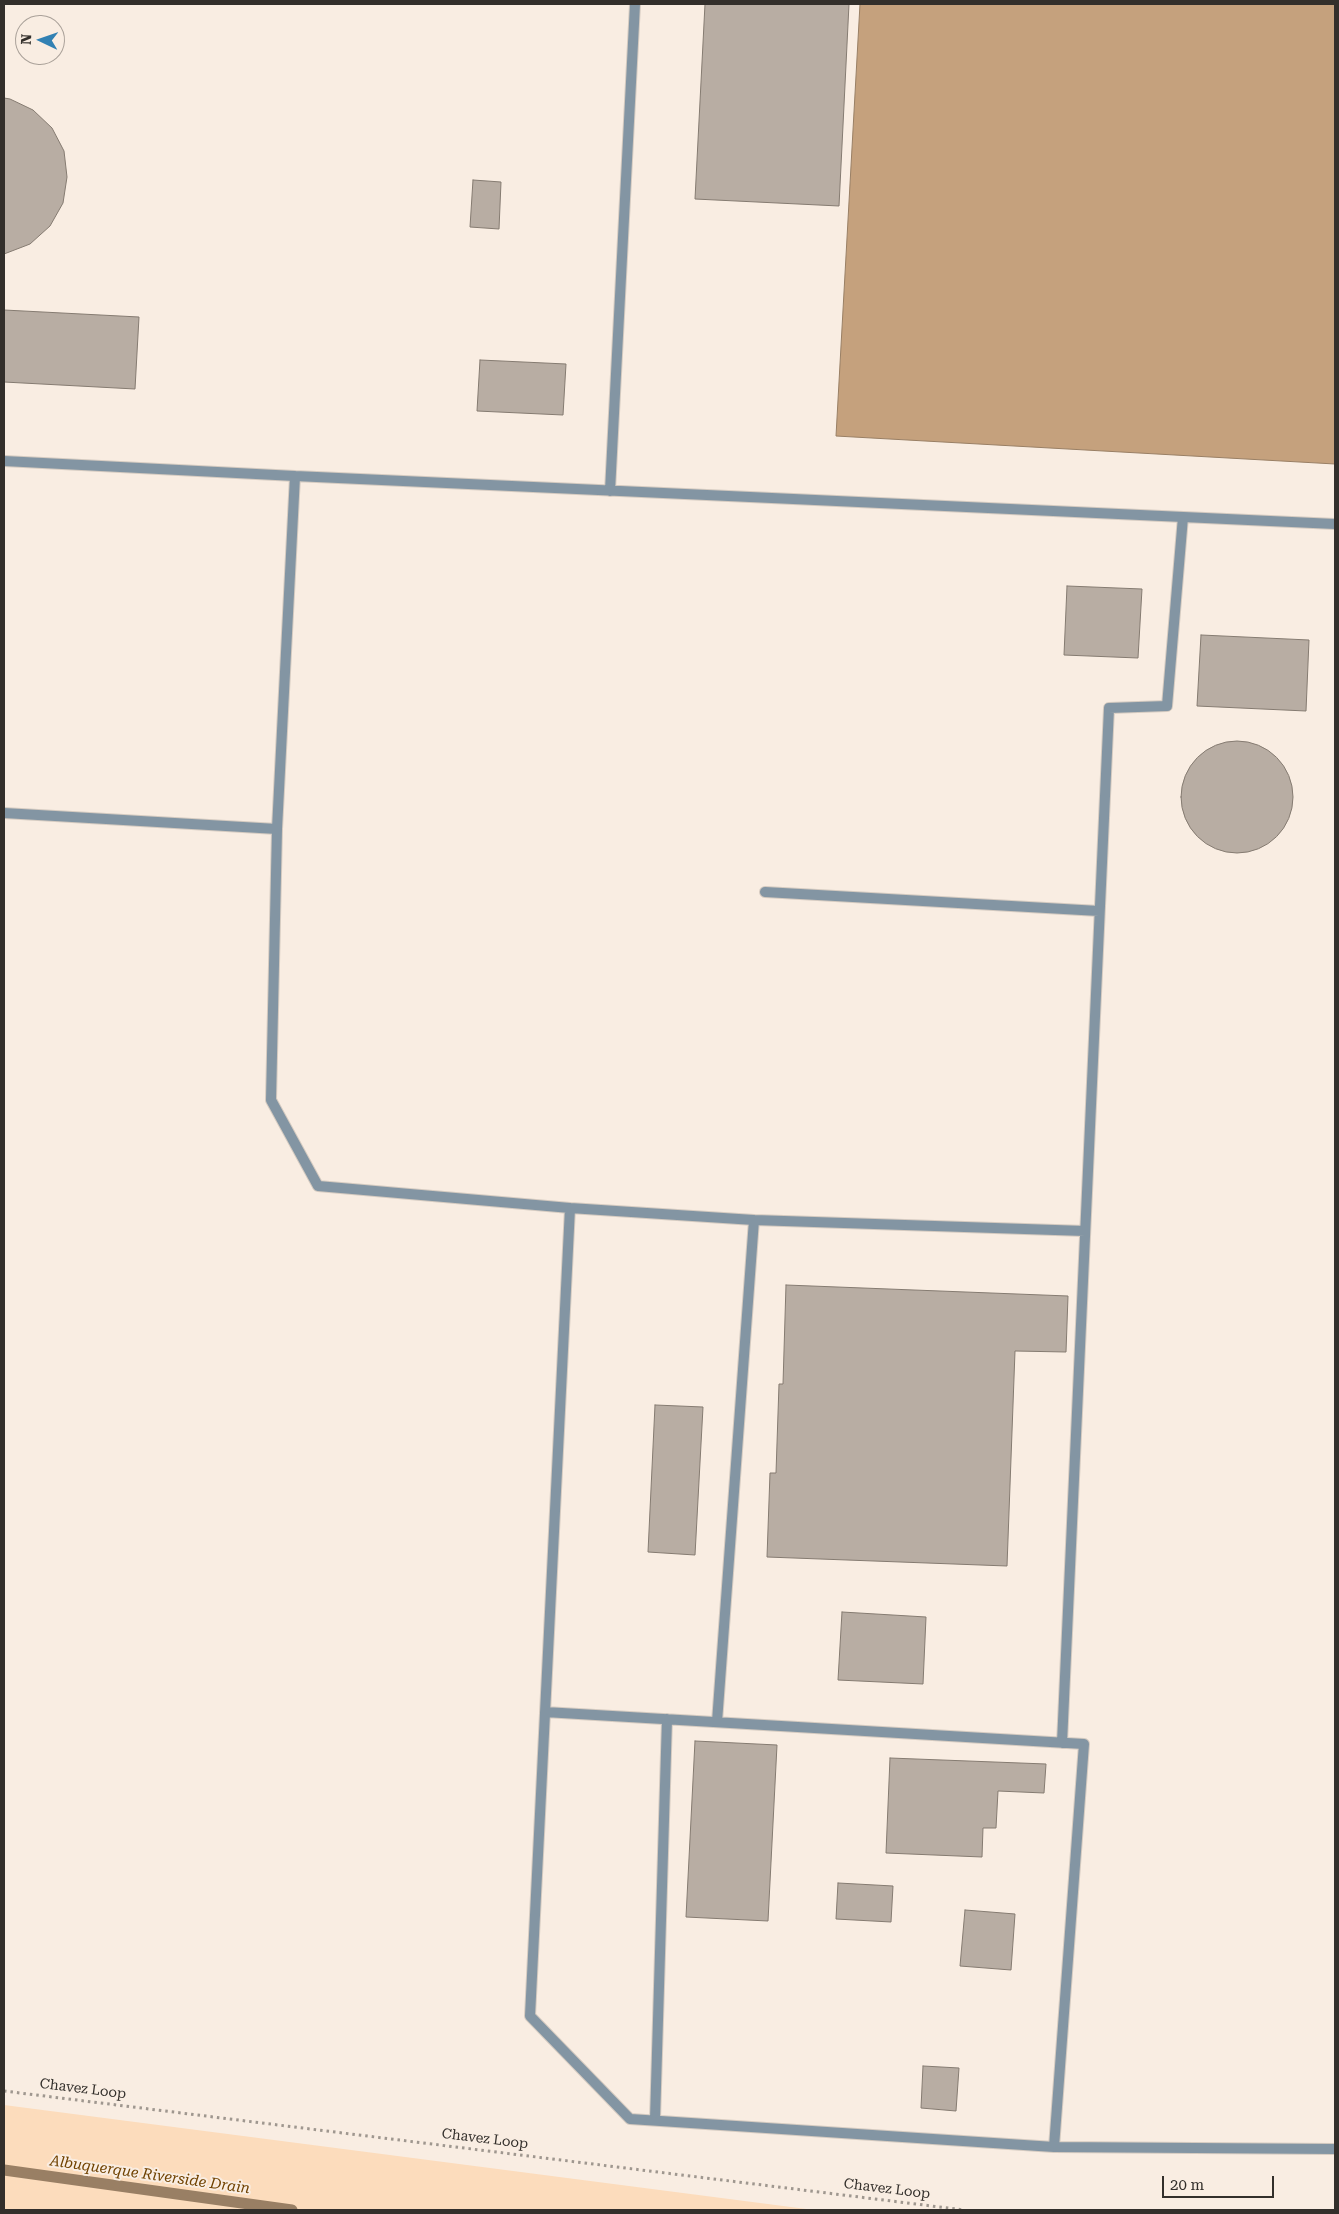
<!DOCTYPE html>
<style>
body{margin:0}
#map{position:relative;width:1339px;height:2214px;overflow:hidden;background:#f9ede2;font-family:"Roboto Serif",serif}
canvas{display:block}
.frame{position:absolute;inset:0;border:5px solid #332f2b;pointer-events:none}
.north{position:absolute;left:15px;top:15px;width:50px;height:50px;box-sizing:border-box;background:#f9ede2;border:1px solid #aaa199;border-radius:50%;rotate:273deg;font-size:14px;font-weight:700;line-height:20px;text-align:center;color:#332f2b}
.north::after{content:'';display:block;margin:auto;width:18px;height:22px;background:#3281b3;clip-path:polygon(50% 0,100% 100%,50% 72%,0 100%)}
.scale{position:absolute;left:1162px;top:2176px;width:112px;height:22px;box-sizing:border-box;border:2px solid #332f2b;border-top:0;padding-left:6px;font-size:15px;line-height:18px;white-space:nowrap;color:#332f2b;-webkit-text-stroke:4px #f9ede2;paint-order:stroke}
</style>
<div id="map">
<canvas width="1339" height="2214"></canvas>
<div class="frame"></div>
<div class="north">N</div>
<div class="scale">20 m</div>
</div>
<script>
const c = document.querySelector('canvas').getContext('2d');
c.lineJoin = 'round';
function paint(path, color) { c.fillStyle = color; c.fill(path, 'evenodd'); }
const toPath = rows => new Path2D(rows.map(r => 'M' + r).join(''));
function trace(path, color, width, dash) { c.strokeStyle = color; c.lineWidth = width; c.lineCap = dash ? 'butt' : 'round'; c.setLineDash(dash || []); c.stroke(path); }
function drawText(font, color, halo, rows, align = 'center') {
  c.font = font + ' "Roboto Serif",serif'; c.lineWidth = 4; c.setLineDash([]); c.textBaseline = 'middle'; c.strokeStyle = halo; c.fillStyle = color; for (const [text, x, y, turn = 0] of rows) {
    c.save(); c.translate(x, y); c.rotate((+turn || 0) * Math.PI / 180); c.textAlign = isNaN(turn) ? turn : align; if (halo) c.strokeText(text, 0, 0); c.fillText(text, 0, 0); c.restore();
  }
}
paint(toPath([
 [4,2105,814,2210,4,2210]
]), '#fcdcbc');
const water = toPath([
 [860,4,1335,4,1335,464,836,436,860,4]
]);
paint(water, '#c5a17d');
trace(water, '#997f64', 1);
trace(toPath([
 [4,2170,292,2210]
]), '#997f64', 11);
const building = toPath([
 [705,4,849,4,839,206,695,199,705,4],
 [4,98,10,99,33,110,52,128,64,151,67,177,63,203,50,226,30,244,4,254,4,98],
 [473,180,501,182,499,229,470,227,473,180],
 [4,310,139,317,135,389,4,382,4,310],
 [480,360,566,364,563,415,477,411,480,360],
 [1067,586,1142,589,1138,658,1064,655,1067,586],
 [1201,635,1309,640,1306,711,1197,706,1201,635],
 '1181 797a56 56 0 1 1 112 0a56 56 0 1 1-112 0Z',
 [786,1285,1068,1296,1066,1352,1015,1351,1007,1566,767,1557,770,1473,776,1473,779,1384,783,1384,786,1285],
 [655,1405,703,1407,695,1555,648,1552,655,1405],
 [842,1612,926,1617,923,1684,838,1680,842,1612],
 [695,1741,777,1745,768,1921,686,1917,695,1741],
 [890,1758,1046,1764,1044,1793,998,1791,996,1828,983,1828,982,1857,886,1853,890,1758],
 [838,1883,893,1886,891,1922,836,1919,838,1883],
 [965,1910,1015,1914,1011,1970,960,1966,965,1910],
 [923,2066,959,2068,956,2111,921,2108,923,2066]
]);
paint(building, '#b8ada3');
trace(building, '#857b71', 1);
const lane = toPath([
 [4,461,295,476],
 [610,491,635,4],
 [1335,524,295,476,277,829,271,1100,318,1186,570,1208,530,2016,630,2119,1054,2147,1335,2149],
 [4,813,277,829],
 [765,892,1099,911],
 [570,1208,754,1220,1085,1231],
 [545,1712,1084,1744,1054,2147],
 [717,1722,754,1220],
 [1062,1743,1109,708,1167,706,1183,517],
 [655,2120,667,1719]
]);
trace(lane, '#d5cbc1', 12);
trace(toPath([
 [4,2091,964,2210]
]), '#9f978f', 3, [2.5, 4]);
trace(lane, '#8395a3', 10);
drawText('14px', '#332f2b', '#f9ede2', [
 ["Chavez Loop",83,2089,7],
 ["Chavez Loop",485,2139,7],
 ["Chavez Loop",887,2189,7]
]);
drawText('italic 15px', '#704200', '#f9ede2', [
 ["Albuquerque Riverside Drain",150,2175,8]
]);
</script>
